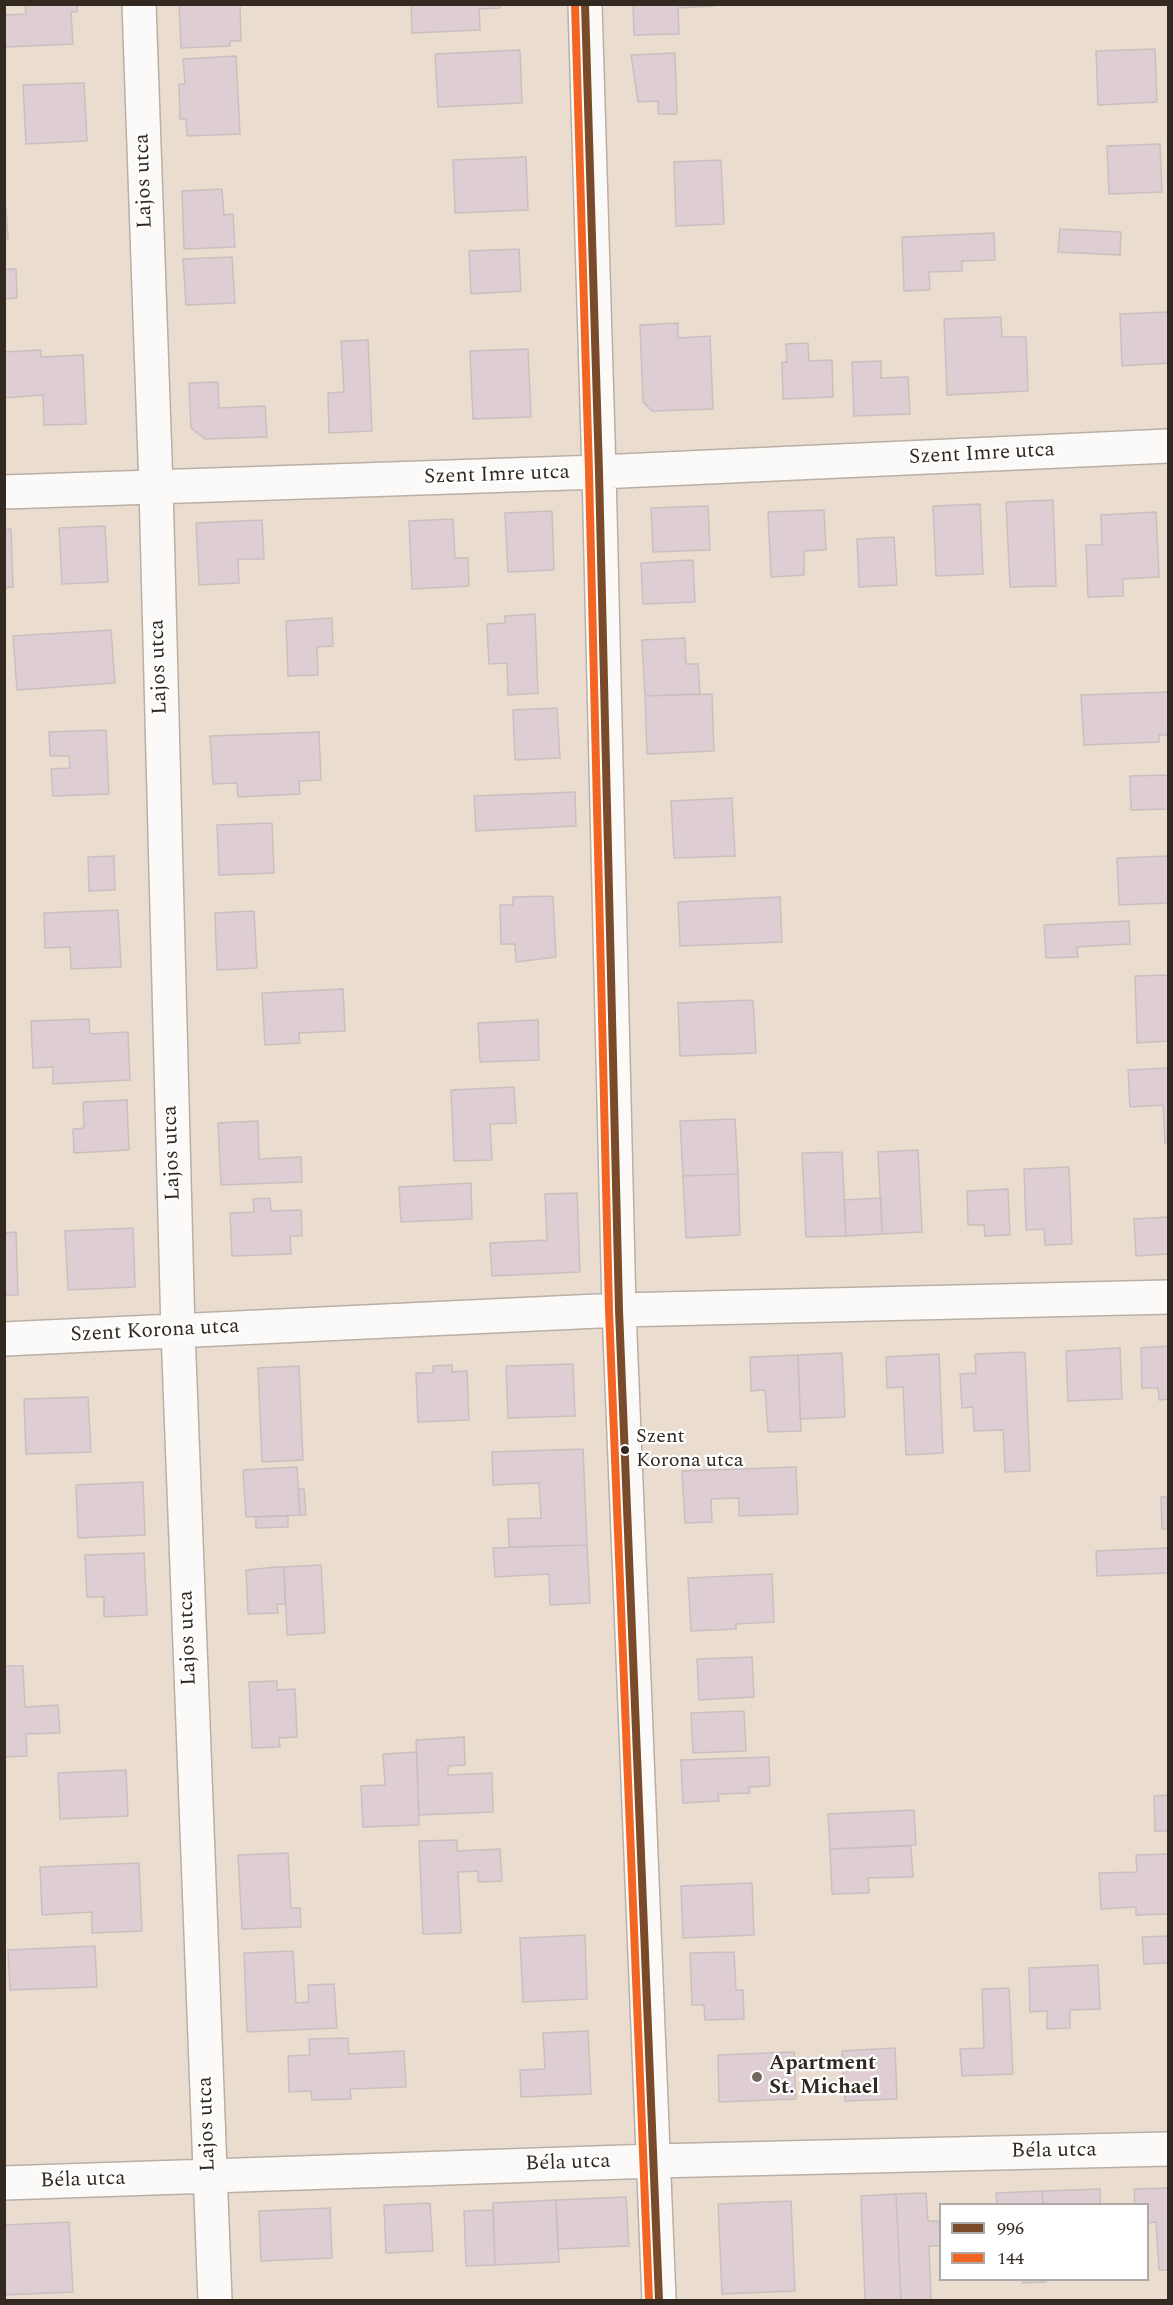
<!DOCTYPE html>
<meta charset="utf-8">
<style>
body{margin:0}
#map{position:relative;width:1173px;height:2305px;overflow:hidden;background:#eaddd0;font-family:Spectral,serif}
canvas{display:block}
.frame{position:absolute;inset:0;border:6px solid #322921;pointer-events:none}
.legend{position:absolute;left:939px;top:2203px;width:210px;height:78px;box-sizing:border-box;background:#fff;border:2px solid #ada9a6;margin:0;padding:8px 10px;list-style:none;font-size:18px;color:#322921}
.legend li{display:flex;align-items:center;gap:12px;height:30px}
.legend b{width:30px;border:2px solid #ada9a6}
</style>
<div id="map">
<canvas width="1173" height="2305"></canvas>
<div class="frame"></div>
<ul class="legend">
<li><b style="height:8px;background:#7a4b2a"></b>996</li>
<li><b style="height:8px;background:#f26522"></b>144</li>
</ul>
</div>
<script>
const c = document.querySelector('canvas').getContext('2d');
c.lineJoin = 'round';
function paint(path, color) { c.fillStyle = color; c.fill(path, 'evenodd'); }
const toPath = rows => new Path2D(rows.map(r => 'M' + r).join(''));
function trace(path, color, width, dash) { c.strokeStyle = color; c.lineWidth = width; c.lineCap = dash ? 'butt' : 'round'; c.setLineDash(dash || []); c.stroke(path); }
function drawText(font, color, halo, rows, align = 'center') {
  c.font = font + ' Spectral,serif'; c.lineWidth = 4.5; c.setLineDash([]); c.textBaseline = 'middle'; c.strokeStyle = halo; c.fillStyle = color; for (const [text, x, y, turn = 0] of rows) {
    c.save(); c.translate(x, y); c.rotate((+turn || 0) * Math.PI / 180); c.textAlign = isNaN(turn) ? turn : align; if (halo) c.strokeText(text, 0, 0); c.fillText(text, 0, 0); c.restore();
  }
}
const building = toPath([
 [25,4,77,4,77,12,71,12,73,44,5,47,4,15,26,14,25,4],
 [179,4,240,4,241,41,230,41,230,46,181,48,179,4],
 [411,4,500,4,500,8,479,9,480,30,412,33,411,4],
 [633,4,715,4,715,6,678,8,679,34,634,35,633,4],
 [1155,49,1157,102,1098,105,1096,51,1155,49],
 [520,50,522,103,438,107,435,54,520,50],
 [675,53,677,114,658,114,658,101,638,102,631,55,675,53],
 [236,56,240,134,187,136,186,119,180,119,179,84,185,84,183,59,236,56],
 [84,83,87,141,26,144,23,85,84,83],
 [1160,144,1162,192,1109,194,1107,146,1160,144],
 [526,157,528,210,455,213,453,160,526,157],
 [721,160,724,224,676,226,674,162,721,160],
 [222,189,224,215,233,214,235,247,184,249,182,191,222,189],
 [4,208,6,208,8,239,4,239,4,208],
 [1060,229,1121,232,1120,255,1058,252,1060,229],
 [994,233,995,260,962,261,962,271,929,272,930,290,904,291,902,237,994,233],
 [519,249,521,291,471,294,469,251,519,249],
 [232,257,235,303,186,305,183,259,232,257],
 [4,269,16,269,17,298,4,299,4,269],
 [1168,312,1168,363,1122,366,1120,314,1168,312],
 [1001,317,1002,337,1026,337,1028,391,947,395,944,319,1001,317],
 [678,323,678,338,710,336,713,409,652,411,643,402,640,325,678,323],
 [368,340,372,431,329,433,328,393,344,392,341,341,368,340],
 [808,343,809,361,832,360,833,397,783,399,782,362,787,362,786,344,808,343],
 [528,349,531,417,473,419,470,351,528,349],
 [41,350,41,357,83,355,86,424,44,425,43,395,4,398,4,352,41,350],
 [881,361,881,378,908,377,910,414,854,416,852,362,881,361],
 [218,382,219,408,265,406,267,437,205,439,191,428,189,383,218,382],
 [1053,500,1056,586,1010,587,1006,502,1053,500],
 [980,504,983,574,936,576,933,506,980,504],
 [708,506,710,550,653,552,651,508,708,506],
 [824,510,826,550,804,551,804,575,771,577,768,512,824,510],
 [552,511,554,570,508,572,505,513,552,511],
 [1156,512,1159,577,1123,579,1123,596,1088,597,1086,545,1102,545,1101,515,1156,512],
 [453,519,455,558,468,558,469,586,412,589,409,521,453,519],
 [262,520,264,559,238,559,239,583,199,585,196,523,262,520],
 [105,526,108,582,62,584,59,528,105,526],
 [11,529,13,587,4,588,4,530,11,529],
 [894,537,897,585,859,587,857,539,894,537],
 [693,560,695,602,643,604,641,563,693,560],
 [535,614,538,693,508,695,507,663,489,664,487,624,505,623,505,616,535,614],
 [332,618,333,646,317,647,318,675,288,676,286,621,332,618],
 [111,630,115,683,17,690,13,636,111,630],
 [685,638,686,664,698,664,700,694,645,696,642,640,685,638],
 [1168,692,1168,735,1159,735,1159,742,1084,745,1081,695,1168,692],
 [712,694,714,751,647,754,645,696,712,694],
 [557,708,560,758,515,760,513,710,557,708],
 [106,730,109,794,53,796,51,769,70,768,69,756,50,756,49,732,106,730],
 [319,732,321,780,299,781,300,794,238,797,237,783,213,784,210,736,319,732],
 [1168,775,1168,809,1131,810,1130,776,1168,775],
 [575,792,576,826,476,831,474,796,575,792],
 [732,798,735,856,674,858,671,801,732,798],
 [272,823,274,873,219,875,217,825,272,823],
 [114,856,115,890,89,891,88,857,114,856],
 [1168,856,1168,903,1119,905,1117,858,1168,856],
 [553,896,556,957,516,962,515,944,501,944,500,905,513,905,513,897,553,896],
 [780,897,782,942,680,946,678,902,780,897],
 [118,910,121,967,71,969,70,947,45,948,44,913,118,910],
 [254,911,257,968,217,970,215,913,254,911],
 [1129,921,1130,944,1077,947,1078,957,1046,958,1044,925,1129,921],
 [1168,975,1168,1041,1137,1043,1135,976,1168,975],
 [343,989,345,1031,299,1033,300,1043,265,1045,262,993,343,989],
 [753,1000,756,1053,680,1056,678,1003,753,1000],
 [89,1019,90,1034,128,1032,130,1080,53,1084,53,1067,33,1068,31,1021,89,1019],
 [538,1020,539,1060,480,1062,478,1023,538,1020],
 [1168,1068,1168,1142,1165,1143,1163,1105,1130,1107,1128,1070,1168,1068],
 [514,1087,516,1123,490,1124,492,1160,454,1161,451,1090,514,1087],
 [127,1100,129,1150,74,1153,73,1129,84,1128,83,1102,127,1100],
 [735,1119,738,1174,683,1176,680,1121,735,1119],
 [258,1121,259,1159,301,1157,302,1182,221,1185,218,1123,258,1121],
 [918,1150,922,1232,882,1234,878,1152,918,1150],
 [842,1152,846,1236,806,1237,802,1153,842,1152],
 [1069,1167,1072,1244,1045,1245,1044,1229,1026,1230,1024,1169,1069,1167],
 [738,1174,740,1235,686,1238,683,1176,738,1174],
 [471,1183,472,1219,401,1222,399,1187,471,1183],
 [1008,1189,1010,1235,985,1236,984,1225,968,1225,967,1191,1008,1189],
 [577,1193,580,1272,492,1276,490,1243,547,1240,545,1194,577,1193],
 [270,1198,271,1211,301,1210,302,1236,290,1236,291,1254,232,1256,230,1213,254,1212,253,1199,270,1198],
 [881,1198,882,1234,846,1236,844,1200,881,1198],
 [1168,1217,1168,1254,1136,1256,1134,1219,1168,1217],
 [133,1228,135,1287,68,1290,65,1231,133,1228],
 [16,1232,18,1295,4,1295,4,1233,16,1232],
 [1168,1346,1168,1399,1159,1400,1158,1388,1142,1388,1141,1348,1168,1346],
 [1120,1348,1122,1399,1068,1401,1066,1351,1120,1348],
 [1025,1352,1030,1471,1005,1472,1003,1430,974,1431,973,1407,962,1408,960,1374,976,1373,975,1354,1025,1352],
 [842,1353,845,1417,800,1419,798,1355,842,1353],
 [939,1354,943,1453,906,1455,903,1387,887,1388,886,1357,939,1354],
 [798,1355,801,1431,768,1432,765,1390,751,1391,750,1357,798,1355],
 [573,1364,575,1416,508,1418,506,1366,573,1364],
 [452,1365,452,1372,467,1371,469,1420,418,1422,416,1373,433,1373,433,1366,452,1365],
 [299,1366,303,1460,262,1462,258,1368,299,1366],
 [88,1397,91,1452,26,1454,24,1399,88,1397],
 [583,1449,587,1545,509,1547,508,1519,541,1518,539,1483,493,1485,492,1452,583,1449],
 [297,1467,300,1515,246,1517,243,1470,297,1467],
 [796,1467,798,1514,739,1516,739,1498,711,1499,712,1522,685,1523,682,1471,796,1467],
 [143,1482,145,1535,78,1538,76,1485,143,1482],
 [298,1489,304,1489,306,1515,300,1515,298,1489],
 [1161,1497,1168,1497,1168,1529,1162,1529,1161,1497],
 [288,1516,288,1527,256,1528,256,1517,288,1516],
 [587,1545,590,1603,550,1605,549,1574,495,1577,493,1548,587,1545],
 [1168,1548,1168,1573,1097,1576,1096,1551,1168,1548],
 [144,1553,147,1615,104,1617,104,1597,87,1597,85,1555,144,1553],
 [321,1565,325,1633,287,1635,284,1567,321,1565],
 [276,1567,284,1567,285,1604,277,1604,278,1613,248,1614,246,1570,276,1567],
 [772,1574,774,1622,736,1624,736,1629,691,1631,688,1578,772,1574],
 [752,1657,754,1697,699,1700,697,1659,752,1657],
 [4,1666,23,1666,25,1707,58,1705,60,1733,26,1734,27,1756,4,1757,4,1666],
 [277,1681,277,1690,295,1689,297,1737,279,1738,280,1747,252,1748,249,1682,277,1681],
 [744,1711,746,1751,693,1753,691,1713,744,1711],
 [464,1737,465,1765,448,1766,448,1775,492,1773,493,1812,419,1815,416,1740,464,1737],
 [417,1752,419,1825,363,1827,361,1786,385,1785,383,1754,417,1752],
 [769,1757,770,1786,749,1787,750,1793,718,1794,719,1801,683,1803,681,1760,769,1757],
 [126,1770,128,1816,60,1819,58,1773,126,1770],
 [1168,1795,1168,1831,1155,1831,1154,1796,1168,1795],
 [914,1810,916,1845,830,1849,828,1814,914,1810],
 [457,1840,457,1851,500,1849,502,1881,478,1882,478,1871,458,1872,461,1933,423,1934,419,1841,457,1840],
 [911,1846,913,1877,868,1878,869,1893,832,1894,830,1849,911,1846],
 [288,1853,291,1908,300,1908,301,1927,242,1929,238,1855,288,1853],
 [1168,1854,1168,1914,1136,1915,1136,1907,1101,1909,1099,1873,1137,1872,1136,1855,1168,1854],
 [139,1863,142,1931,92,1933,92,1912,42,1915,40,1867,139,1863],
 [752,1883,754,1935,683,1938,681,1886,752,1883],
 [585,1935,587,1999,523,2002,520,1938,585,1935],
 [1168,1936,1168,1963,1144,1964,1142,1937,1168,1936],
 [95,1946,97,1987,10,1990,8,1950,95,1946],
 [293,1951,296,2003,309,2002,308,1985,334,1984,337,2028,247,2032,244,1953,293,1951],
 [734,1952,736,1990,743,1990,744,2019,705,2020,704,2005,692,2005,690,1953,734,1952],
 [1098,1965,1100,2009,1070,2010,1070,2028,1047,2029,1047,2011,1030,2012,1029,1968,1098,1965],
 [1009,1988,1013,2074,962,2076,960,2049,984,2048,982,1989,1009,1988],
 [588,2031,591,2094,521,2097,520,2070,545,2069,543,2033,588,2031],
 [348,2038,349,2054,404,2051,406,2087,350,2089,351,2099,312,2100,311,2091,289,2092,288,2056,310,2055,309,2039,348,2038],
 [895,2048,897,2099,845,2101,842,2051,895,2048],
 [794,2052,796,2099,719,2102,718,2055,794,2052],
 [1168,2188,1168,2270,1159,2270,1156,2222,1148,2223,1148,2204,1135,2204,1134,2189,1168,2188],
 [1100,2189,1100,2204,1043,2204,1042,2191,1100,2189],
 [1042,2191,1043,2204,997,2204,996,2193,1042,2191],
 [926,2193,928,2221,939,2221,940,2246,929,2246,931,2300,901,2300,896,2194,926,2193],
 [896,2194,901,2300,865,2300,861,2196,896,2194],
 [626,2197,629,2246,558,2249,556,2200,626,2197],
 [556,2200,559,2262,495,2265,493,2203,556,2200],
 [791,2201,795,2291,722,2294,718,2204,791,2201],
 [430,2203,433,2251,386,2253,384,2205,430,2203],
 [330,2208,332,2258,261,2261,259,2211,330,2208],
 [493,2210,495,2265,466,2266,464,2211,493,2210],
 [69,2222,73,2292,4,2295,4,2225,69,2222],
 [1022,2280,1046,2280,1046,2282,1023,2283,1022,2280]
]);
paint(building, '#dfcdd4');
trace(building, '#cabfbe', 1.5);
const minor = toPath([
 [139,4,156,487,178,1331,215,2300],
 [585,4,599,472,619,1310,659,2300],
 [4,492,599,472,1168,446],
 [4,1339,619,1310,1168,1297],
 [4,2183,654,2161,1168,2149]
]);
trace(minor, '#baafa6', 36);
trace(minor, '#fcfaf8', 33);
trace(toPath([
 [585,4,599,472,619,1310,659,2300]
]), '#7a4b2a', 8);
trace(toPath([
 [575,4,589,472,609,1310,649,2300]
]), '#f26522', 8);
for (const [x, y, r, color] of [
 [625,1450,5,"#322921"],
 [757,2077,6,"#72685e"]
]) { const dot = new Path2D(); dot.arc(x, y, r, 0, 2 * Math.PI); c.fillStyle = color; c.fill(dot); trace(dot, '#fff', 2); }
drawText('20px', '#322921', '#fff', [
 ["Szent",636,1438],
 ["Korona utca",636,1462]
], 'left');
drawText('21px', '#322921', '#fff', [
 ["Lajos utca",145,181,-92],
 ["Szent Imre utca",982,455,-3],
 ["Szent Imre utca",497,476,-2],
 ["Lajos utca",160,667,-92],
 ["Lajos utca",173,1153,-92],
 ["Szent Korona utca",155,1332,-3],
 ["Lajos utca",189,1638,-92],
 ["Lajos utca",208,2124,-92],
 ["Béla utca",1054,2152,-1],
 ["Béla utca",568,2164,-2],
 ["Béla utca",83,2181,-2]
]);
drawText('bold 21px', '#322921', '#fff', [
 ["Apartment",769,2065],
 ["St. Michael",769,2089]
], 'left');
</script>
